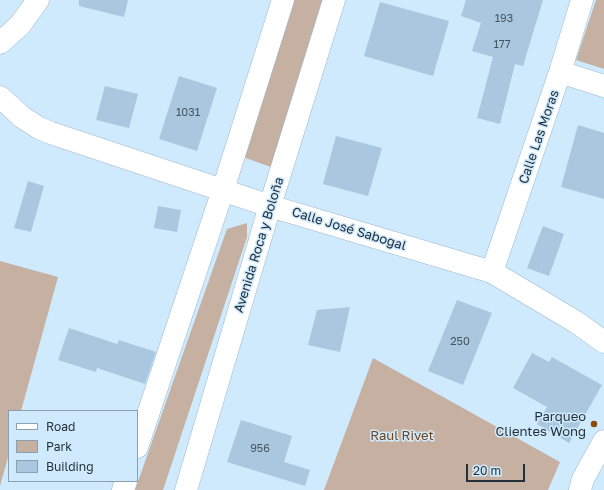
<!DOCTYPE html>
<meta charset="utf-8">
<style>
body{margin:0}
#map{position:relative;width:604px;height:490px;overflow:hidden;background:#d0eafd;font-family:"Golos Text",sans-serif}
canvas{display:block}
.legend{position:absolute;left:8px;top:410px;width:130px;height:72px;box-sizing:border-box;background:#d0eafd;border:1px solid #8ba0af;margin:0;padding:5px 7px;list-style:none;font-size:12px;color:#24313a}
.legend li{display:flex;align-items:center;gap:8px;height:20px}
.legend b{width:20px;border:1px solid #8ba0af}
.scale{position:absolute;left:466px;top:464px;width:59px;height:18px;box-sizing:border-box;border:2px solid #24313a;border-top:0;padding-left:5px;font-size:12px;line-height:14px;white-space:nowrap;color:#24313a;-webkit-text-stroke:3px #d0eafd;paint-order:stroke}
</style>
<div id="map">
<canvas width="604" height="490"></canvas>
<ul class="legend">
<li><b style="height:5px;background:#fff"></b>Road</li>
<li><b style="height:11px;background:#c5b0a1"></b>Park</li>
<li><b style="height:11px;background:#a9c7df"></b>Building</li>
</ul>
<div class="scale">20 m</div>
</div>
<script>
const c = document.querySelector('canvas').getContext('2d');
c.lineJoin = 'round';
function paint(path, color) { c.fillStyle = color; c.fill(path, 'evenodd'); }
const toPath = rows => new Path2D(rows.map(r => 'M' + r).join(''));
function trace(path, color, width, dash) { c.strokeStyle = color; c.lineWidth = width; c.lineCap = dash ? 'butt' : 'round'; c.setLineDash(dash || []); c.stroke(path); }
function drawText(font, color, halo, rows, align = 'center') {
  c.font = font + ' "Golos Text",sans-serif'; c.lineWidth = 3; c.setLineDash([]); c.textBaseline = 'middle'; c.strokeStyle = halo; c.fillStyle = color; for (const [text, x, y, turn = 0] of rows) {
    c.save(); c.translate(x, y); c.rotate((+turn || 0) * Math.PI / 180); c.textAlign = isNaN(turn) ? turn : align; if (halo) c.strokeText(text, 0, 0); c.fillText(text, 0, 0); c.restore();
  }
}
paint(toPath([
 [290,0,323,0,271,167,240,156],
 [596,0,604,0,604,69,576,60],
 [247,223,247,237,163,490,135,490,227,229],
 [0,261,58,277,21,411,9,411,9,454,0,486],
 [373,358,560,462,548,490,324,490]
]), '#c5b0a1');
paint(toPath([
 [79,0,128,0,124,17,79,6],
 [466,0,543,0,523,66,515,64,500,124,477,118,493,57,472,51,481,23,461,16],
 [380,2,449,21,433,76,364,56],
 [179,76,217,88,197,151,159,139],
 [105,86,138,94,129,128,96,120],
 [578,125,604,133,604,199,561,187],
 [336,136,382,148,368,196,323,184],
 [28,181,44,186,31,232,14,228],
 [158,206,181,210,177,232,154,228],
 [543,226,564,234,549,276,527,268],
 [457,300,492,313,463,385,428,371],
 [350,307,340,352,308,345,317,310],
 [69,328,117,344,119,340,156,352,145,384,97,368,96,372,58,360],
 [532,353,549,362,552,357,602,385,569,443,537,424,547,407,513,388],
 [241,420,292,436,284,462,310,470,305,486,227,462]
]), '#a9c7df');
const minor = toPath([
 [0,43,20,25,38,0],
 [560,72,604,86],
 [0,97,22,117,39,128,51,133,270,206,492,272,576,322,604,342],
 [492,272,560,72,582,0],
 [580,490,583,479,604,441]
]);
const major = toPath([
 [137,447,223,190,283,0],
 [123,490,126,481],
 [186,490,270,206,334,0]
]);
trace(minor, '#99b8d0', 23);
trace(major, '#99b8d0', 23);
trace(minor, '#fff', 22);
trace(major, '#fff', 22);
for (const [x, y, r, color] of [
 [594,424,4,"#894b0e"]
]) { const dot = new Path2D(); dot.arc(x, y, r, 0, 2 * Math.PI); c.fillStyle = color; c.fill(dot); trace(dot, '#d0eafd', 1.5); }
drawText('11px', '#455663', null, [
 ["193",504,19],
 ["177",502,45],
 ["1031",188,113],
 ["250",460,342],
 ["956",260,449]
]);
drawText('13px', '#24313a', '#d0eafd', [
 ["Calle Las Moras",539,137,-71],
 ["Calle José Sabogal",349,229,17],
 ["Avenida Roca y Boloña",259,245,-73]
]);
drawText('13px', '#24313a', '#d0eafd', [
 ["Parqueo",586,417],
 ["Clientes Wong",586,432]
], 'right');
drawText('13px', '#714420', '#d0eafd', [
 ["Raul Rivet",402,436]
]);
</script>
